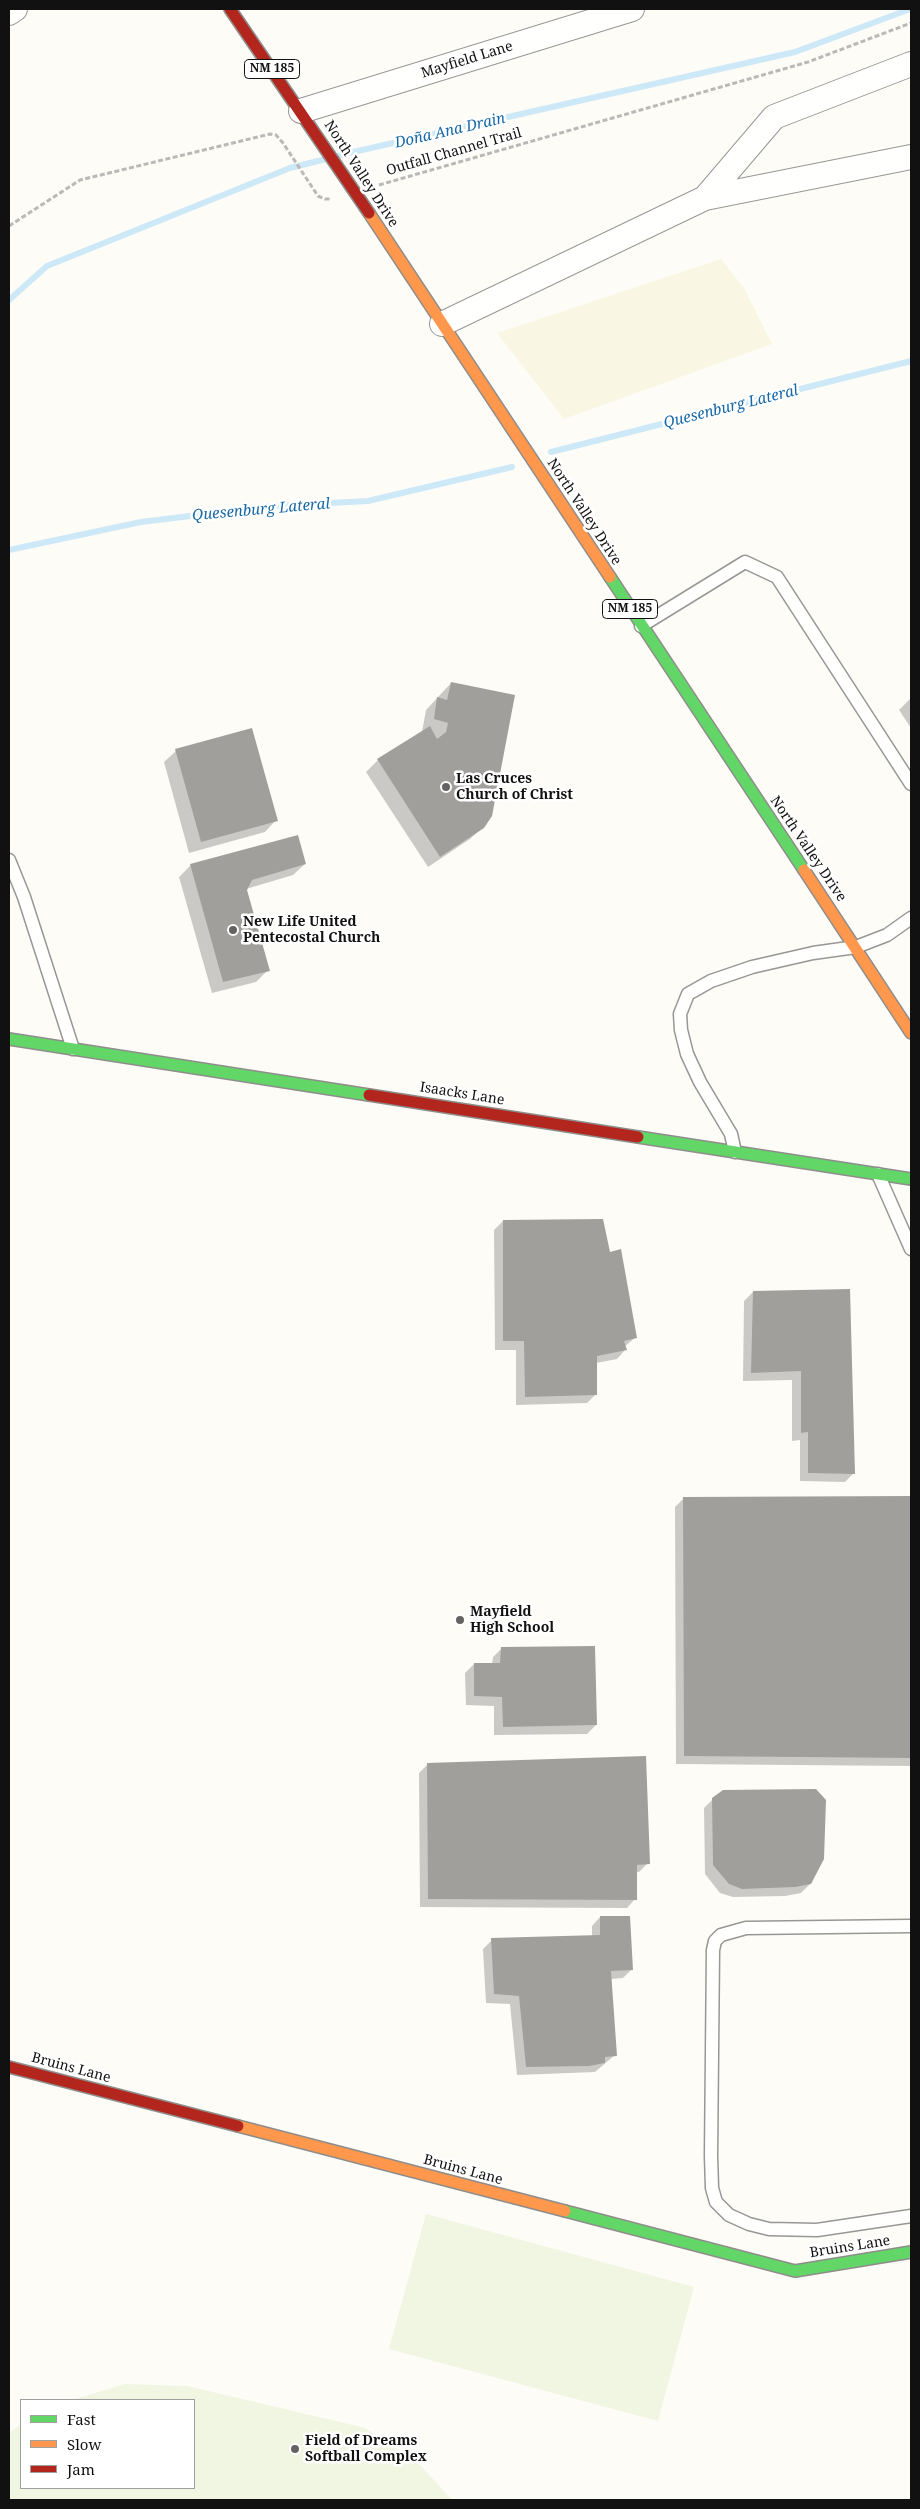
<!DOCTYPE html>
<meta charset="utf-8">
<style>
body{margin:0}
#map{position:relative;width:920px;height:2509px;overflow:hidden;background:#fdfcf7;font-family:"Noto Serif",serif}
canvas{display:block}
.frame{position:absolute;inset:0;border:10px solid #111;pointer-events:none}
.legend{position:absolute;left:20px;top:2399px;width:175px;height:90px;box-sizing:border-box;background:#fff;border:1px solid #a0a0a0;margin:0;padding:6px 9px;list-style:none;font-size:15px;color:#111}
.legend li{display:flex;align-items:center;gap:10px;height:25px}
.legend b{width:25px;border:1px solid #a0a0a0}
</style>
<div id="map">
<canvas width="920" height="2509"></canvas>
<div class="frame"></div>
<ul class="legend">
<li><b style="height:6px;background:#63d668"></b>Fast</li>
<li><b style="height:6px;background:#ff974d"></b>Slow</li>
<li><b style="height:6px;background:#b3261e"></b>Jam</li>
</ul>
</div>
<script>
const c = document.querySelector('canvas').getContext('2d');
c.lineJoin = 'round';
function paint(path, color) { c.fillStyle = color; c.fill(path, 'evenodd'); }
const toPath = rows => new Path2D(rows.map(r => 'M' + r).join(''));
function trace(path, color, width, dash) { c.strokeStyle = color; c.lineWidth = width; c.lineCap = dash ? 'butt' : 'round'; c.setLineDash(dash || []); c.stroke(path); }
function drawText(font, color, halo, rows, align = 'center') {
  c.font = font + ' "Noto Serif",serif'; c.lineWidth = 5; c.setLineDash([]); c.textBaseline = 'middle'; c.strokeStyle = halo; c.fillStyle = color; for (const [text, x, y, turn = 0] of rows) {
    c.save(); c.translate(x, y); c.rotate((+turn || 0) * Math.PI / 180); c.textAlign = isNaN(turn) ? turn : align; if (halo) c.strokeText(text, 0, 0); c.fillText(text, 0, 0); c.restore();
  }
}
paint(toPath([
 [721,259,744,288,772,344,564,419,497,333]
]), '#f9f7e4');
paint(toPath([
 [426,2214,694,2287,658,2421,389,2349],
 [125,2384,187,2386,365,2428,420,2465,452,2500,9,2500,9,2433,21,2424,21,2488,194,2488,194,2400,72,2400]
]), '#f0f6e1');
paint(toPath([
 [451,683,483,827,470,839,428,867,366,772,378,760,422,732,426,710],
 [911,698,911,728,899,710],
 [176,751,276,820,265,832,189,853,164,762],
 [297,836,305,864,293,875,246,889,268,970,256,982,212,993,179,877,190,866],
 [503,1221,609,1254,636,1337,624,1347,625,1350,617,1359,596,1363,596,1394,587,1403,516,1405,516,1350,495,1350,494,1230],
 [849,1290,853,1474,845,1482,800,1481,800,1440,792,1441,792,1380,743,1381,744,1301,753,1292],
 [911,1497,911,1766,676,1764,675,1507,684,1498],
 [502,1648,596,1725,587,1734,494,1735,494,1706,466,1705,465,1673,474,1664,492,1664,493,1657],
 [428,1764,648,1863,639,1872,635,1872,635,1899,627,1908,420,1907,419,1773],
 [713,1799,810,1884,801,1893,785,1896,733,1897,720,1893,705,1874,704,1808],
 [600,1917,631,1970,623,1978,611,1979,615,2055,595,2072,517,2075,510,2004,486,2003,483,1949,492,1940,592,1937,592,1926]
]), '#0003');
trace(toPath([
 [340,155,795,52,910,9],
 [9,300,47,266,290,168,326,159],
 [551,452,911,361],
 [9,550,141,522,272,506,368,501,512,467]
]), '#cde8f7', 6);
paint(toPath([
 [451,682,515,695,492,816,484,828,440,857,377,759,430,726,437,739,446,732,448,723,434,719,437,697,447,700],
 [252,728,278,821,201,842,175,749],
 [298,835,306,864,252,880,247,890,270,971,223,982,190,864],
 [603,1219,610,1252,621,1249,637,1338,624,1341,627,1350,597,1356,597,1395,525,1397,524,1341,503,1341,503,1220],
 [850,1289,855,1474,808,1473,808,1432,801,1433,801,1371,751,1373,753,1291],
 [911,1496,911,1758,684,1756,683,1497],
 [595,1646,597,1725,503,1727,502,1697,474,1696,474,1663,500,1663,501,1647],
 [646,1756,650,1864,637,1865,637,1900,428,1899,427,1763],
 [816,1789,826,1800,824,1859,811,1884,795,1887,742,1889,729,1884,713,1865,712,1798,723,1790],
 [600,1916,630,1916,633,1970,611,1971,617,2056,605,2057,605,2063,589,2066,526,2067,519,1996,494,1994,491,1938,600,1935]
]), '#a19f9c');
const lane = toPath([
 [641,626,745,562,777,577,911,784],
 [9,860,24,897,73,1049],
 [735,1152,731,1134,700,1082,687,1054,681,1030,680,1014,688,994,711,981,752,967,813,953,856,947,887,935,911,918],
 [878,1174,911,1249],
 [911,1926,746,1928,721,1935,715,1941,713,1950,711,2156,712,2188,716,2202,729,2215,749,2224,769,2229,817,2230,911,2216]
]);
const street = toPath([
 [9,13,15,9],
 [301,111,632,9],
 [705,198,911,157],
 [442,324,705,198,774,117,911,64]
]);
const fast = toPath([
 [610,577,804,870],
 [9,1039,369,1095],
 [638,1137,911,1179],
 [565,2211,795,2271,911,2252]
]);
const slow = toPath([
 [369,213,610,577],
 [804,870,911,1033],
 [238,2126,565,2211]
]);
const jam = toPath([
 [230,9,369,213],
 [369,1095,638,1137],
 [9,2067,238,2126]
]);
trace(lane, '#979795', 15);
trace(street, '#979795', 26);
trace(fast, '#8e8d8b', 14);
trace(slow, '#8e8d8b', 14);
trace(jam, '#8e8d8b', 14);
trace(toPath([
 [379,185,808,62,911,23],
 [9,226,80,180,270,134,276,135,283,143,318,196,325,199,332,199]
]), '#b9b9b8', 3, [5, 2.5]);
trace(lane, '#fffffe', 12);
trace(street, '#fffffe', 24);
trace(fast, '#63d668', 11);
trace(slow, '#ff974d', 11);
trace(jam, '#b3261e', 11);
for (const [x, y, r, color] of [
 [446,787,5,"#646362"],
 [233,930,5,"#646362"],
 [460,1620,5,"#646362"],
 [295,2449,5,"#646362"]
]) { const dot = new Path2D(); dot.arc(x, y, r, 0, 2 * Math.PI); c.fillStyle = color; c.fill(dot); trace(dot, '#fff', 2); }
for (const [x, y, w] of [
 [272,69,55],
 [630,609,55]
]) { const box = new Path2D(); box.roundRect(x - w / 2, y - 9.5, w, 19, 4); c.fillStyle = '#fff'; c.fill(box); trace(box, '#111', 1); }
drawText('bold 12px', '#111', null, [
 ["NM 185",272,69],
 ["NM 185",630,609]
]);
drawText('14px', '#111', '#fff', [
 ["Mayfield Lane",467,60,-17],
 ["Outfall Channel Trail",454,152,-16],
 ["North Valley Drive",361,174,57],
 ["North Valley Drive",584,512,57],
 ["North Valley Drive",808,849,56],
 ["Isaacks Lane",462,1094,9],
 ["Bruins Lane",71,2068,15],
 ["Bruins Lane",463,2170,15],
 ["Bruins Lane",850,2247,-9]
]);
drawText('bold 14px', '#111', '#fff', [
 ["Las Cruces",456,779],
 ["Church of Christ",456,795],
 ["New Life United",243,922],
 ["Pentecostal Church",243,938],
 ["Mayfield",470,1612],
 ["High School",470,1628],
 ["Field of Dreams",305,2441],
 ["Softball Complex",305,2457]
], 'left');
drawText('italic 15px', '#1768a6', '#fff', [
 ["Doña Ana Drain",450,131,-13],
 ["Quesenburg Lateral",731,407,-14],
 ["Quesenburg Lateral",261,510,-5]
]);
</script>
